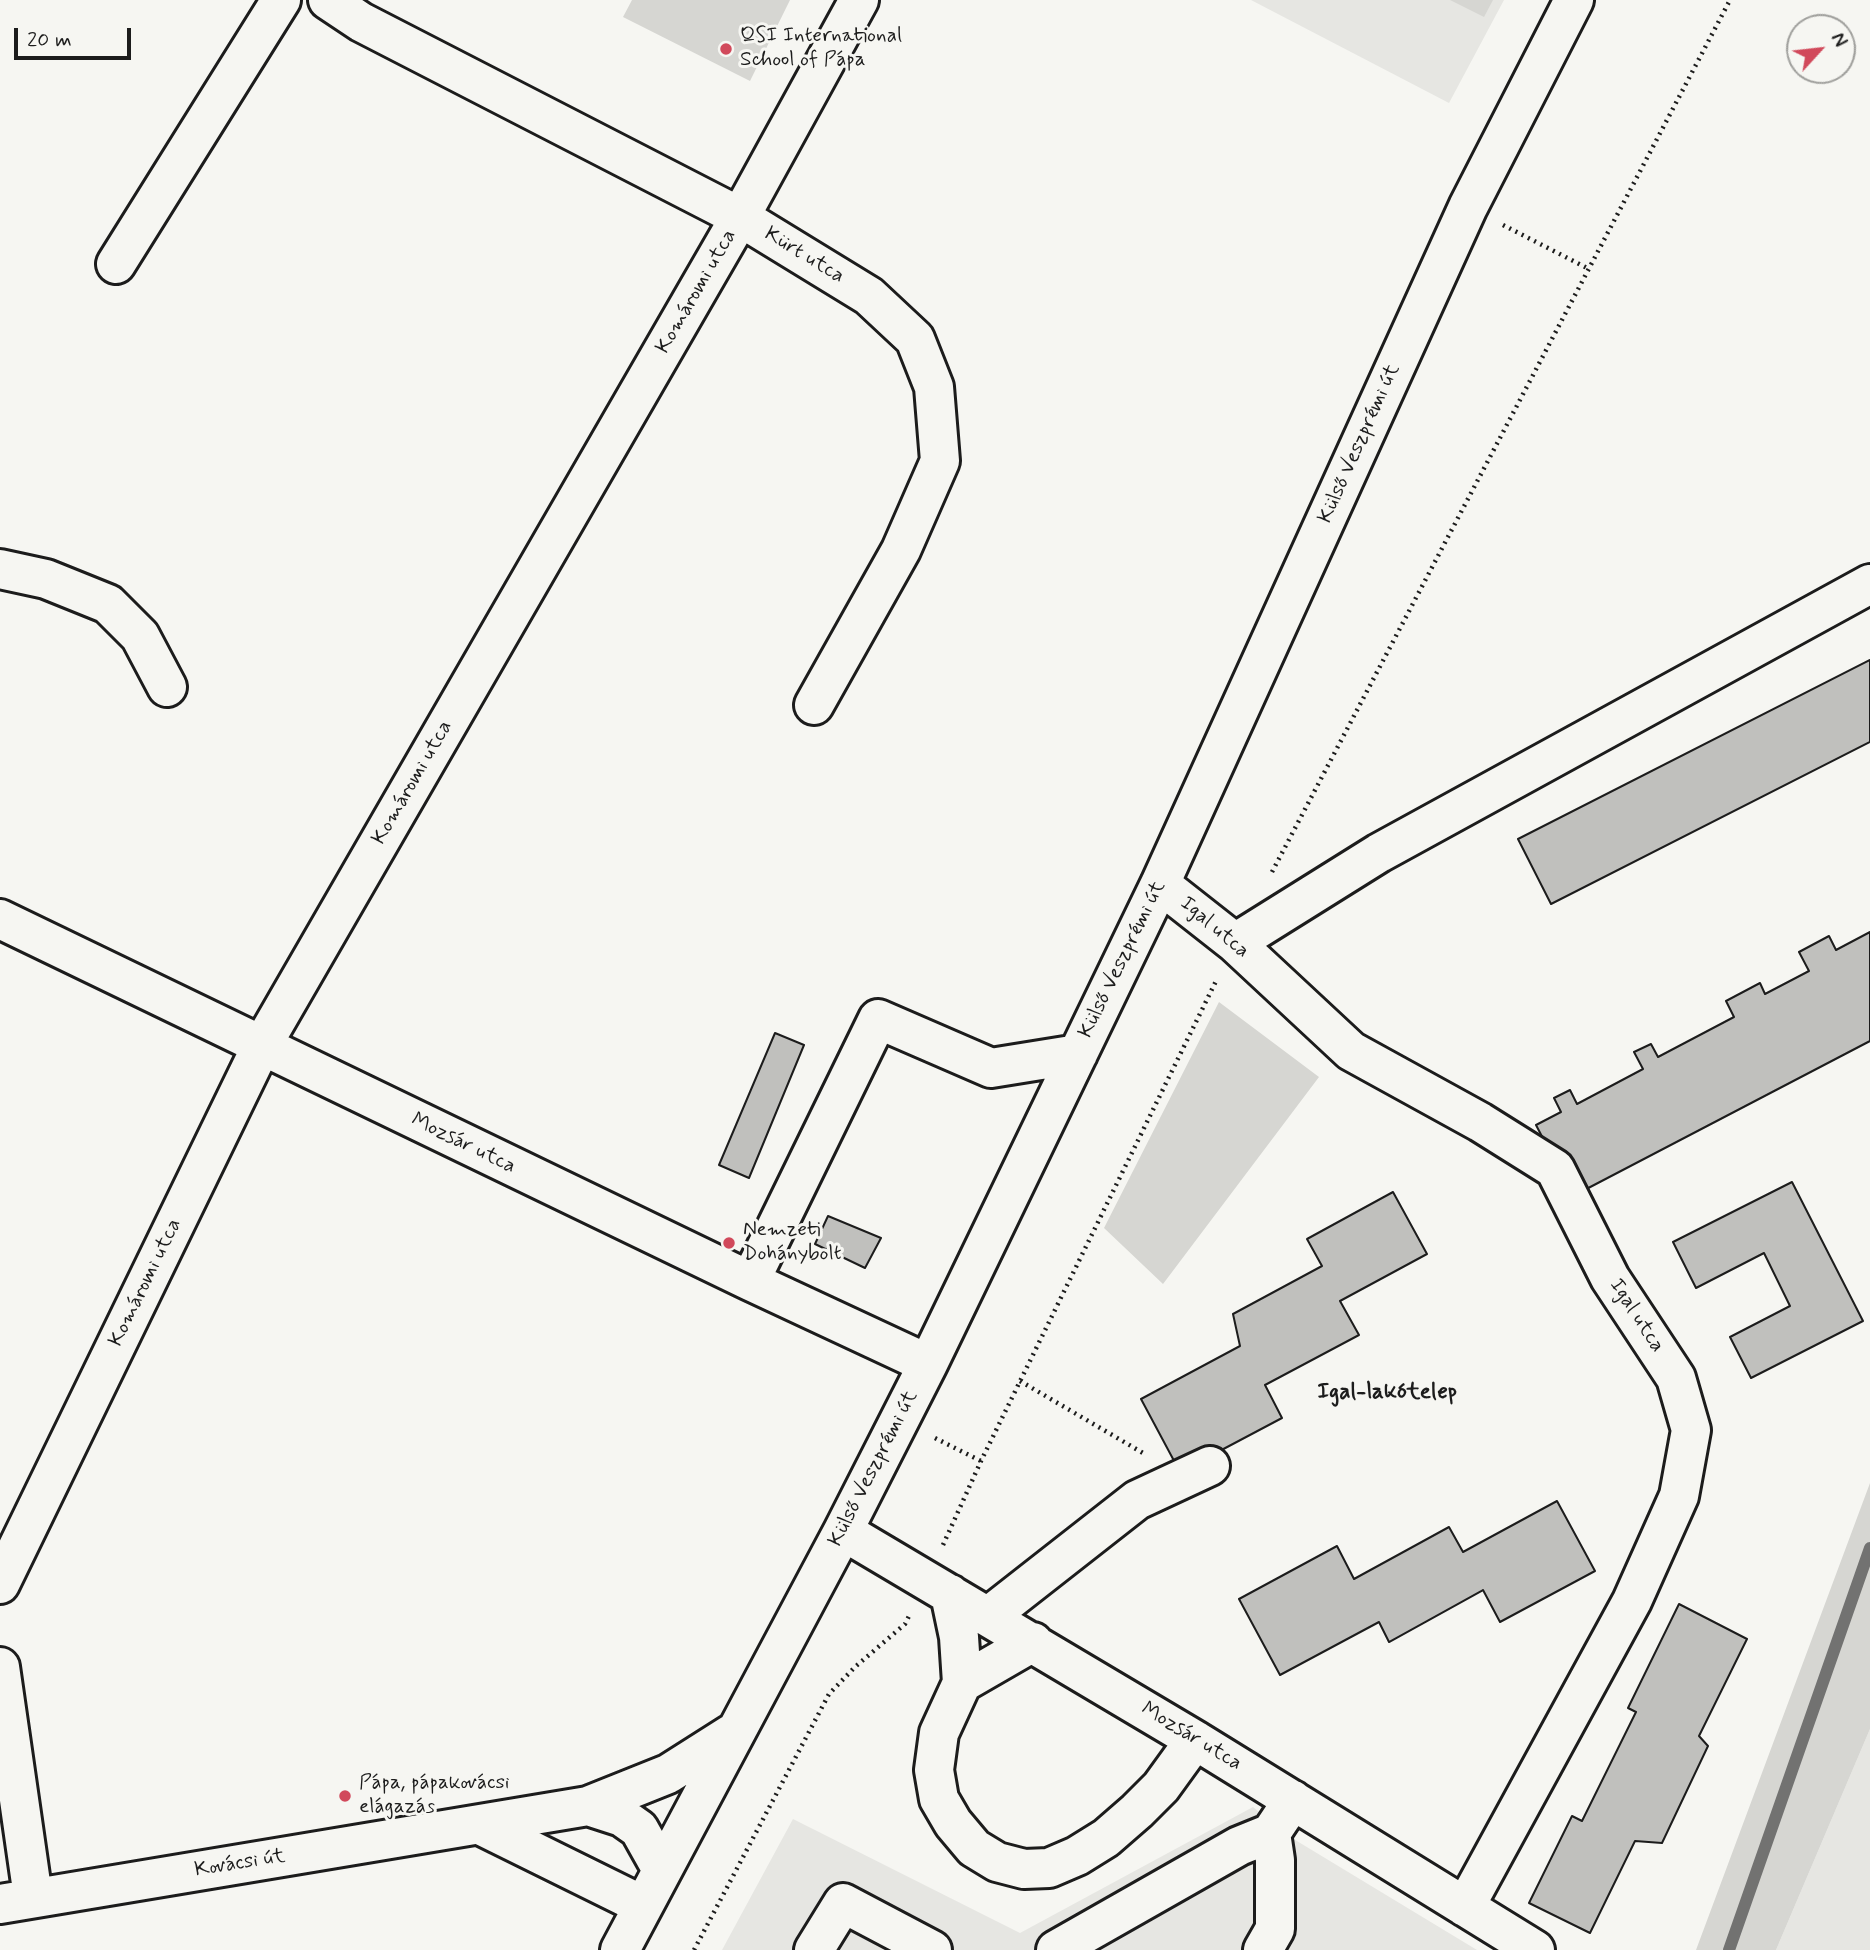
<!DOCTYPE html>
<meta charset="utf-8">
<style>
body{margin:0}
#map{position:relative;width:1870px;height:1950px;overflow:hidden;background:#f6f6f2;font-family:Mynerve,sans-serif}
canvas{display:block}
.north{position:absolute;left:1786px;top:14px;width:70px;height:70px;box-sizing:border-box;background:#f6f6f2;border:2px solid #9f9f9c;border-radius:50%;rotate:63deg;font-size:19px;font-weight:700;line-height:28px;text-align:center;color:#1c1c1c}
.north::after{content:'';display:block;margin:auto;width:24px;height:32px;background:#d1495b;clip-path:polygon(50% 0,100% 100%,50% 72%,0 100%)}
.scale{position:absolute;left:14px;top:28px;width:117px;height:32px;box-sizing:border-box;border:4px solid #1c1c1c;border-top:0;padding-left:9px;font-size:21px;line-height:24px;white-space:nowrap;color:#1c1c1c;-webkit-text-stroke:5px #f6f6f2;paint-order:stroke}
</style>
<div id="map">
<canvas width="1870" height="1950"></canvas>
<div class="north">N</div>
<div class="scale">20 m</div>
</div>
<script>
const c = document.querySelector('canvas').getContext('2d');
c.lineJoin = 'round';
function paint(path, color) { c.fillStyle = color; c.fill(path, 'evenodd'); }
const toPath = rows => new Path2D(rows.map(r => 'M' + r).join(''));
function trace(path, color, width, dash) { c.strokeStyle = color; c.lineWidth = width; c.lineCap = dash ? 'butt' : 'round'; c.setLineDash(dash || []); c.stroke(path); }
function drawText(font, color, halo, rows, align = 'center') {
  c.font = font + ' Mynerve,sans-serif'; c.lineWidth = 6; c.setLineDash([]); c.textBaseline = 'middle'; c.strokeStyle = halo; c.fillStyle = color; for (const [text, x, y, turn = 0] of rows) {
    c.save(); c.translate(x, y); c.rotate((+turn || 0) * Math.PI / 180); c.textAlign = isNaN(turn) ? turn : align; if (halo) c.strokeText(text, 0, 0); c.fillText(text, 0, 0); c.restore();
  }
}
paint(toPath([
 [1251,0,1504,0,1449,103],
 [1870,1729,1870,1950,1776,1950],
 [1253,1807,1287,1835,1477,1950,722,1950,793,1819,1020,1933]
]), '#e6e6e2');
paint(toPath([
 [632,0,790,0,750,81,623,17],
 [1450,0,1493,0,1484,17],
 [1219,1002,1319,1077,1163,1284,1104,1228],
 [1870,1483,1870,1729,1776,1950,1696,1950]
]), '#d6d6d2');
trace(toPath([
 [1729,1950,1870,1548]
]), '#727271', 12);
const building = toPath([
 [1870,660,1870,742,1551,904,1518,839,1870,660],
 [1870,932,1870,1041,1573,1196,1536,1125,1561,1112,1554,1098,1570,1090,1577,1104,1643,1069,1634,1052,1651,1044,1658,1057,1734,1017,1726,1001,1760,983,1765,994,1809,971,1799,952,1829,936,1836,950,1870,932],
 [775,1033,804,1045,749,1178,719,1165,775,1033],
 [1792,1182,1863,1321,1751,1378,1730,1337,1790,1306,1764,1253,1696,1288,1673,1242,1792,1182],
 [1393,1192,1427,1254,1340,1301,1359,1335,1265,1385,1282,1418,1180,1472,1141,1399,1240,1346,1233,1314,1322,1266,1307,1239,1393,1192],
 [828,1216,881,1238,865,1268,815,1244,828,1216],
 [1557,1501,1595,1571,1500,1622,1483,1590,1389,1642,1379,1622,1280,1675,1239,1599,1337,1546,1354,1579,1449,1527,1463,1552,1557,1501],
 [1679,1604,1747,1639,1699,1736,1708,1746,1662,1843,1635,1841,1590,1933,1529,1903,1572,1816,1582,1821,1636,1712,1628,1708,1679,1604]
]);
paint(building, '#c0c0bd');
trace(building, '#1c1c1c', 2);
const minor = toPath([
 [328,0,361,22,740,217,869,296,915,339,934,387,940,461,901,550,814,705],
 [116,264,281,0],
 [0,569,46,579,108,604,140,636,167,687],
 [1160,884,1235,943,1351,1051,1480,1122,1555,1169,1610,1278,1676,1378,1691,1430,1679,1496,1632,1601,1465,1907],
 [0,919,750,1281,928,1364],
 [1235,943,1379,853,1870,584],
 [750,1281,878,1019,991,1068,1078,1054],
 [843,1531,1195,1740,1535,1950],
 [0,1584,261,1047,740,217,859,0],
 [950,1594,959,1637,962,1683,939,1733,934,1770,939,1799,953,1823,974,1848,997,1862,1024,1869,1049,1868,1077,1856,1106,1838,1137,1811,1161,1787,1195,1740],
 [989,1616,1137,1500,1210,1466],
 [0,1667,33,1897],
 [962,1683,1033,1642],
 [588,1806,622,1817,639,1829,662,1870],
 [480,1825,642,1905],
 [0,1904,588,1806,668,1774,731,1734],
 [620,1950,843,1531,928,1364,1160,884,1468,207,1574,0],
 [814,1950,843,1903,932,1950],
 [1056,1950,1239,1846,1271,1833,1293,1800],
 [1263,1950,1275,1929,1275,1860,1271,1833]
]);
trace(minor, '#1c1c1c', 44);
trace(toPath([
 [1503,225,1589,269],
 [1272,872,1730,0],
 [1020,1381,1143,1453],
 [935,1438,981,1461],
 [943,1545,981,1461,1217,979],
 [694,1950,829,1694,855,1667,905,1624,909,1616]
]), '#1c1c1c', 4.5, [2, 5]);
trace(minor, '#f6f6f2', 38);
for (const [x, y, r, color] of [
 [726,49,7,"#d1495b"],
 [729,1243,7,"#d1495b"],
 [345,1796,7,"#d1495b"]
]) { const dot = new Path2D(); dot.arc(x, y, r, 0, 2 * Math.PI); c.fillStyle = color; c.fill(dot); trace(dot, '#f6f6f2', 2.5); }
drawText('21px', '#1c1c1c', '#f6f6f2', [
 ["QSI International",740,37],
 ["School of Pápa",740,61],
 ["Nemzeti",743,1231],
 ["Dohánybolt",743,1255],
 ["Pápa, pápakovácsi",359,1784],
 ["elágazás",359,1808]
], 'left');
drawText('21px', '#1c1c1c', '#f6f6f2', [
 ["Kürt utca",804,256,31],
 ["Komáromi utca",697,292,-60],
 ["Külső Veszprémi út",1360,444,-66],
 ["Komáromi utca",413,783,-60],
 ["Igal utca",1214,928,40],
 ["Külső Veszprémi út",1123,960,-64],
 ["Mozsár utca",463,1144,26],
 ["Komáromi utca",146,1283,-64],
 ["Igal utca",1636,1316,57],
 ["Külső Veszprémi út",874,1469,-63],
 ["Mozsár utca",1191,1737,31],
 ["Kovácsi út",240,1864,-9]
]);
drawText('bold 23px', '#1c1c1c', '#f6f6f2', [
 ["Igal-lakótelep",1387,1393]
]);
</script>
